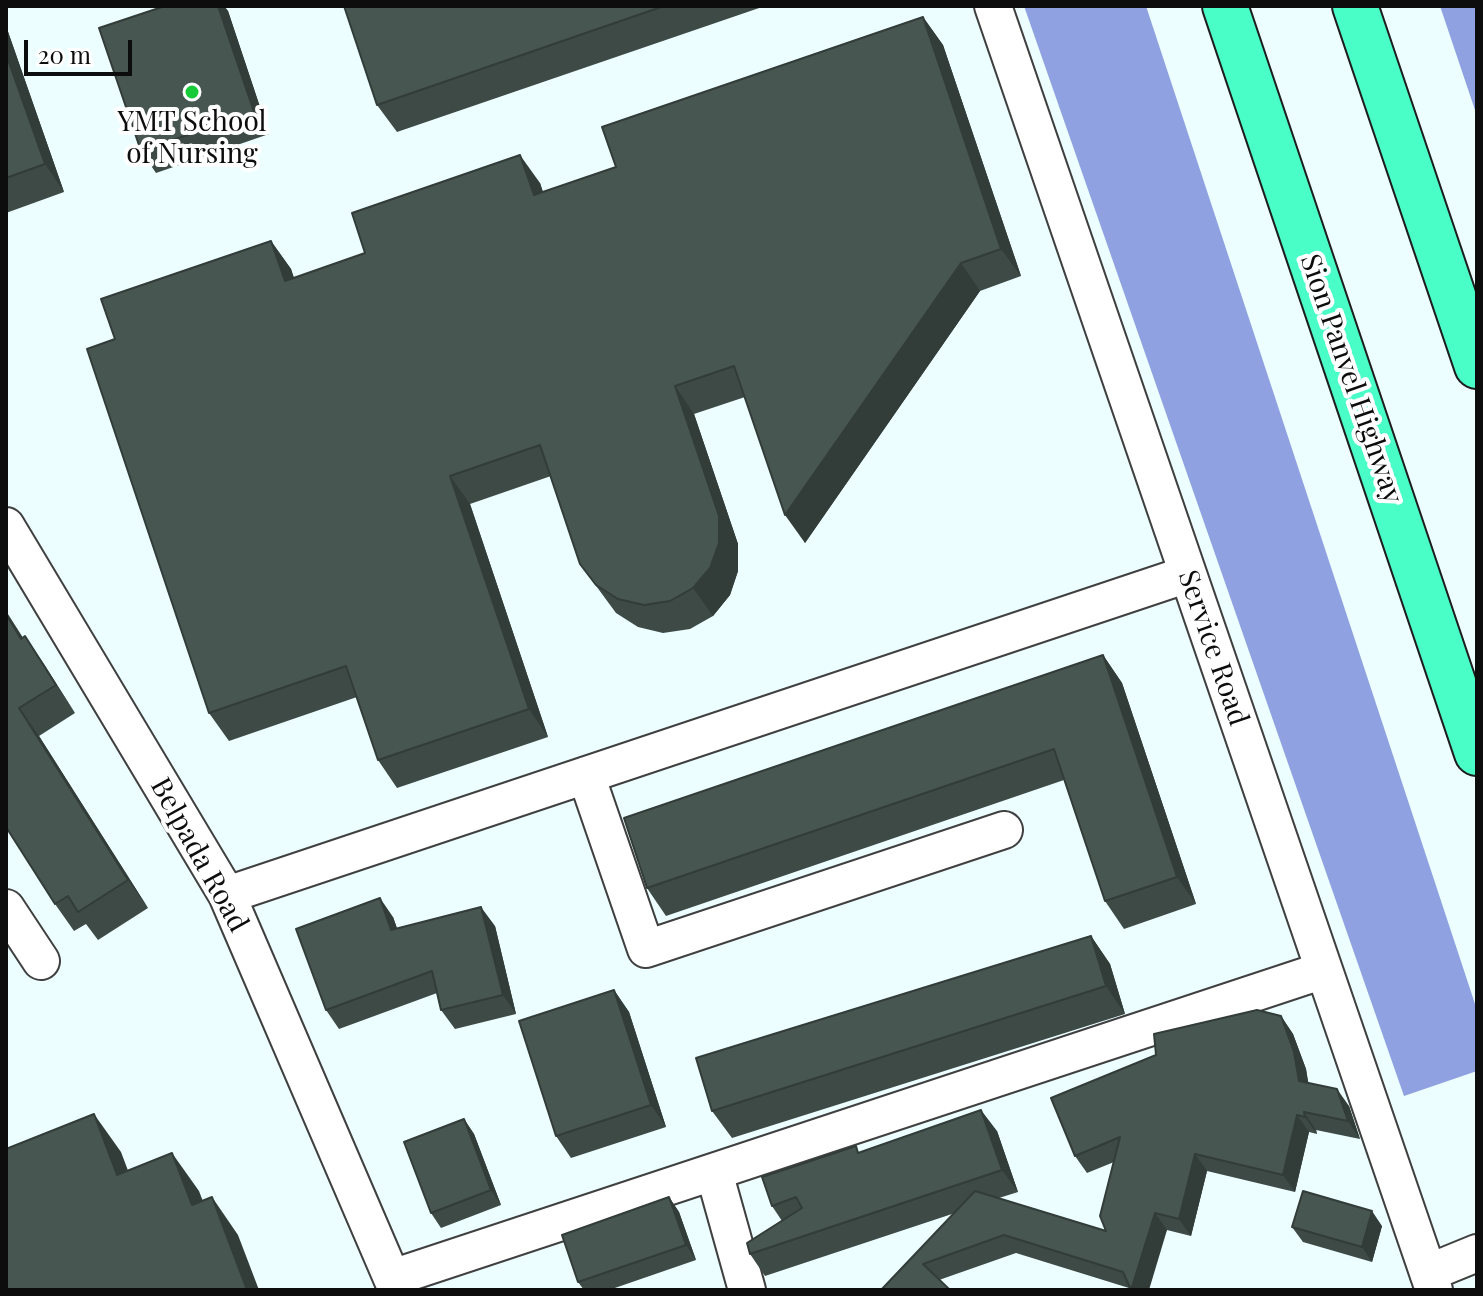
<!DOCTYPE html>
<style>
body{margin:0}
#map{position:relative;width:1483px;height:1296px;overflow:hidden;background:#ecfeff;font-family:"Playfair Display",serif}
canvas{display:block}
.frame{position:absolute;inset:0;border:8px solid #0d0d0d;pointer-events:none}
.scale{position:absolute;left:24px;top:40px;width:108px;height:36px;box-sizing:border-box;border:4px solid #0d0d0d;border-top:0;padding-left:10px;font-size:24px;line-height:28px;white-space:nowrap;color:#0d0d0d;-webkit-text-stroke:6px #fff;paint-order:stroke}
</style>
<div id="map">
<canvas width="1483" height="1296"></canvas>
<div class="frame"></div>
<div class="scale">20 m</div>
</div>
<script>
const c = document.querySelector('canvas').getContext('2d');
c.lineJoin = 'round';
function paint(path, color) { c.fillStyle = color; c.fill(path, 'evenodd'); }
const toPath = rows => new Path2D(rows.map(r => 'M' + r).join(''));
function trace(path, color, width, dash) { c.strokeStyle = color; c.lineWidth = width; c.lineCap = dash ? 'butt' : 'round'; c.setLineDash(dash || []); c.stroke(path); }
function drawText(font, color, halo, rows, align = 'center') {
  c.font = font + ' "Playfair Display",serif'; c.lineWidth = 8; c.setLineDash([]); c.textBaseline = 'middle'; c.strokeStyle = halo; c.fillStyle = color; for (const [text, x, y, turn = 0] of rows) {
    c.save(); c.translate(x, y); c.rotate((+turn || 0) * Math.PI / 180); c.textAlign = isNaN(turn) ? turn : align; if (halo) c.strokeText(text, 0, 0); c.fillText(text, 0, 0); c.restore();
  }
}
paint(toPath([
 [1024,6,1146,6,1477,1010,1477,1071,1404,1096],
 [1440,6,1477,6,1477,116]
]), '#8fa1e0');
const minor = toPath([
 [993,6,1434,1290],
 [6,526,227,895,397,1290],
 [586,775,646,949,1004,830],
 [227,895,1188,574],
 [6,908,41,961],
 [714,1172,747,1290],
 [1428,1273,1477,1253],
 [392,1278,1324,970]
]);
const highway = toPath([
 [1225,6,1477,753],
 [1355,6,1477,366]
]);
trace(minor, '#404040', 40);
trace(highway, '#1e1e1e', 48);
trace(minor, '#fff', 36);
trace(highway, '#4affc7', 44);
paint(toPath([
 [165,6,224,6,228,11,269,134,156,173,141,151],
 [344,6,765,6,397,132,377,105],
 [923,17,943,45,1021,276,980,291,805,543,745,397,694,414,738,544,738,571,730,595,713,616,690,629,663,633,638,627,616,613,580,564,551,476,470,504,548,737,397,788,378,760,357,697,229,741,209,713,115,339,271,241,291,269,294,278,365,253,540,183,543,192,616,167],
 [6,26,64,192,6,213],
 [25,636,75,713,39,736,148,908,98,940,86,924,74,931,55,904,6,827,23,638],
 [1103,655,1122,683,1196,904,1124,929,1105,901,1064,780,666,916,647,888],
 [393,917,397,928,495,926,516,1014,455,1029,441,1010,437,993,339,1029,326,1010],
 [1091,936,1110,964,1125,1014,732,1138,712,1111],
 [614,990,629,1012,666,1127,571,1158,556,1136],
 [1281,1016,1293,1034,1306,1069,1308,1083,1349,1106,1360,1139,1316,1130,1317,1134,1309,1132,1295,1192,1207,1171,1191,1236,1167,1230,1129,1288,1016,1253,939,1280,881,1290,955,1213,765,1276,750,1254,782,1221,772,1206,860,1152,997,1131,1018,1192,999,1198,1106,1231,1114,1162,1087,1173,1075,1156],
 [464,1119,474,1134,501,1205,441,1228,431,1213],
 [669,1197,679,1212,696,1260,609,1290,584,1290,578,1282],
 [1382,1226,1372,1262,1303,1242,1292,1227]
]), '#3e4a46');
paint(toPath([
 [218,6,224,6,228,11,269,134,254,112],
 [923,17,943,45,1021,276,1001,249],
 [6,26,64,192,45,164,6,54],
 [520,155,540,183,553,223,534,195],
 [271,241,291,269,304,309,285,281],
 [961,263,980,291,805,543,785,515],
 [675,386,694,414,738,544,738,571,730,595,713,616,693,588],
 [450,476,470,504,548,737,529,709],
 [6,611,41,666,21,639,6,614],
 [25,636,44,664,75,713,56,685],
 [1103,655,1122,683,1196,904,1177,877],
 [19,708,39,736,148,908,128,880],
 [380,898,393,917,404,949,391,930],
 [481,907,495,926,516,1014,503,995],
 [1091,936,1110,964,1125,1014,1106,986],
 [614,990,629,1012,666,1127,651,1105],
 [1281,1016,1293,1034,1306,1069,1311,1098,1299,1081],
 [1337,1089,1349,1106,1360,1139,1348,1121],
 [981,1110,997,1131,1018,1192,1002,1170],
 [1304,1112,1316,1130,1317,1134,1305,1117],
 [94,1114,121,1152,144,1213,117,1175],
 [1297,1115,1309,1132,1295,1192,1283,1175],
 [464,1119,474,1134,501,1205,491,1190],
 [172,1153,199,1191,219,1243,192,1205],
 [1195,1154,1207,1171,1191,1236,1179,1219],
 [212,1197,238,1235,259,1290,247,1290],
 [669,1197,679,1212,696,1260,686,1245],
 [1372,1211,1382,1226,1372,1262,1362,1247],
 [1155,1213,1167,1230,1149,1290,1131,1290]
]), '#323c39');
const building = toPath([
 [165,6,218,6,254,112,141,151,99,28,165,6],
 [344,6,664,6,377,105,344,6],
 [923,17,1001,249,961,263,785,515,734,366,675,386,719,516,719,543,710,568,693,588,670,601,644,605,618,599,596,585,580,564,540,445,450,476,529,709,378,760,346,666,209,713,87,349,115,339,101,299,271,241,285,281,365,253,352,213,520,155,534,195,616,167,602,127,923,17],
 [6,54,45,164,6,178,6,54],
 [6,614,21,639,25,636,56,685,19,708,128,880,78,912,68,896,55,904,6,827,6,614],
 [1103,655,1177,877,1105,901,1054,749,647,888,624,818,1103,655],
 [380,898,391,930,481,907,503,995,441,1010,432,971,326,1010,296,929,380,898],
 [1091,936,1106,986,712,1111,696,1058,1091,936],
 [614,990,651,1105,556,1136,519,1021,614,990],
 [1257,1010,1281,1016,1294,1052,1299,1081,1337,1089,1348,1121,1304,1112,1305,1117,1297,1115,1283,1175,1195,1154,1179,1219,1155,1213,1131,1290,1123,1272,1004,1235,923,1264,950,1290,881,1290,975,1191,1106,1231,1100,1216,1120,1137,1075,1156,1051,1098,1156,1055,1154,1034,1257,1010],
 [981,1110,1002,1170,750,1254,747,1243,802,1208,796,1197,772,1206,762,1177,856,1146,858,1153,981,1110],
 [94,1114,117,1175,172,1153,192,1205,212,1197,247,1290,6,1290,6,1149,94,1114],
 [464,1119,491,1190,431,1213,404,1142,464,1119],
 [1303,1191,1372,1211,1362,1247,1292,1227,1303,1191],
 [669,1197,686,1245,578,1282,562,1235,669,1197]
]);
paint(building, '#485651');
trace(building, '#323c39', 2);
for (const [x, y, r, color] of [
 [192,92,8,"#17cb38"]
]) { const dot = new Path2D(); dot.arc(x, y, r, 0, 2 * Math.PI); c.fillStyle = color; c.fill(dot); trace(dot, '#fff', 3); }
drawText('28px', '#0d0d0d', '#fff', [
 ["YMT School",192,122],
 ["of Nursing",192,154]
]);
drawText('28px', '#0d0d0d', '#fff', [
 ["Sion Panvel Highway",1351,379,71],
 ["Service Road",1213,648,71],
 ["Belpada Road",199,855,61]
]);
</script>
